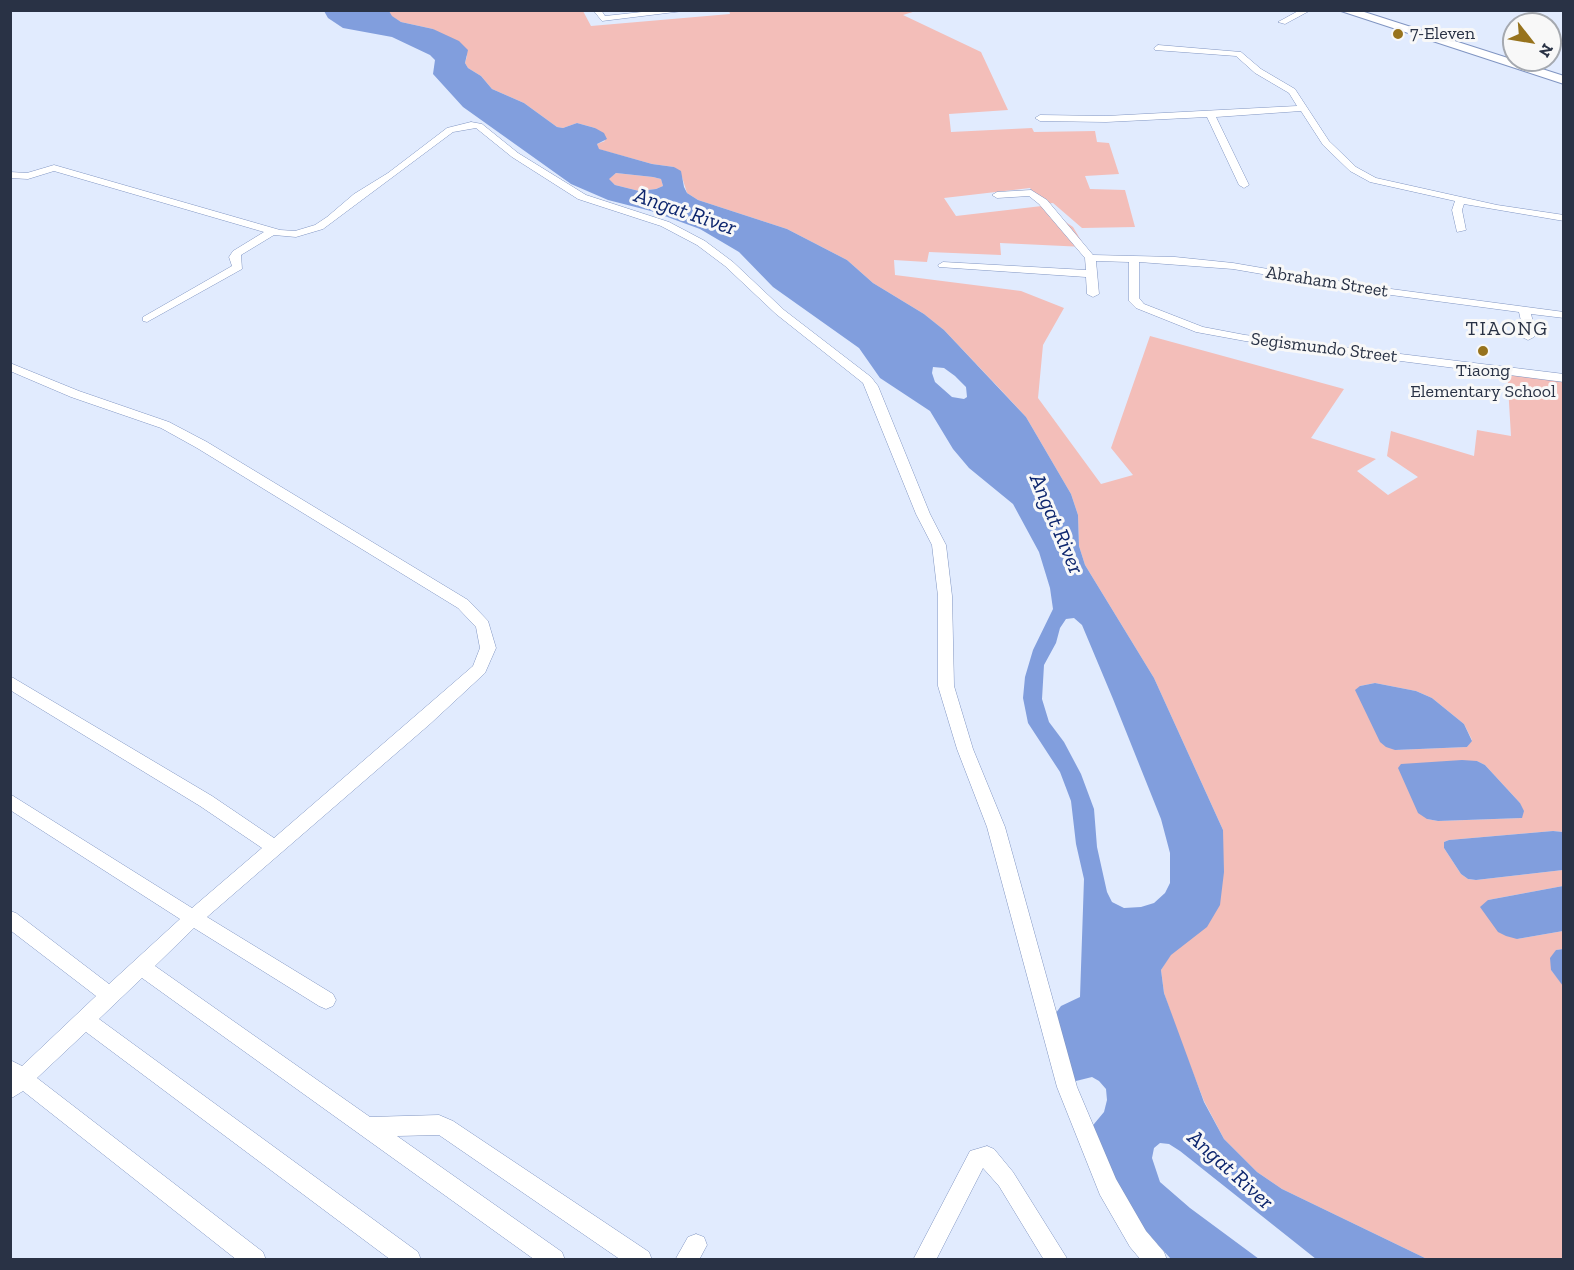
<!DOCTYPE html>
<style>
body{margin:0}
#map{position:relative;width:1574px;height:1270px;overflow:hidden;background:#e1ebfe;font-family:"Zilla Slab",serif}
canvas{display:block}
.frame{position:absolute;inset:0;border:12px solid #293245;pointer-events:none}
.north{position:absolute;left:1502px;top:12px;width:60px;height:60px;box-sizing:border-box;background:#f8f8f8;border:2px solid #a5a9b0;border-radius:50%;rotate:121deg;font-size:16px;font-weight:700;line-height:24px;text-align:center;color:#293245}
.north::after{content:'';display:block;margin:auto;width:21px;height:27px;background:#97731d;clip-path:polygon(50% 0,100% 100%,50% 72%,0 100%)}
</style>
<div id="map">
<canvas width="1574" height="1270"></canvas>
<div class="frame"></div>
<div class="north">N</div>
</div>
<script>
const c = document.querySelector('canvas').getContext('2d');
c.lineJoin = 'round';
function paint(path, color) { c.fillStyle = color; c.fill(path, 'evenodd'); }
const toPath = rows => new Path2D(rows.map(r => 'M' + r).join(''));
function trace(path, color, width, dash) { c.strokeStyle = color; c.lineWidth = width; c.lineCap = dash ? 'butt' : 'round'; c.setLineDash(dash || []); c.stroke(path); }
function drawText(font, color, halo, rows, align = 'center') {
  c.font = font + ' "Zilla Slab",serif'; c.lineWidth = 6; c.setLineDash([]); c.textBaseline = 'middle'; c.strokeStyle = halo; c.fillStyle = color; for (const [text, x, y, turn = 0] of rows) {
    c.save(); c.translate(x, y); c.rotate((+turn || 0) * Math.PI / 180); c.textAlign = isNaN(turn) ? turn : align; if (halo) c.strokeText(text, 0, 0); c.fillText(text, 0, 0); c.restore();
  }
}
paint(toPath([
 [729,10,916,11,903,15,981,52,1008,110,949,114,951,132,1032,128,1034,132,1095,131,1097,142,1109,143,1119,174,1085,176,1090,189,1125,190,1135,227,1082,228,1053,203,1041,204,1030,188,944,198,956,216,1042,206,1073,227,1085,247,1000,243,1001,255,929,252,927,262,894,260,895,275,1021,291,1064,308,1043,345,1038,398,1101,484,1133,475,1111,448,1150,336,1344,389,1311,438,1376,459,1357,471,1388,495,1418,477,1387,456,1391,431,1474,456,1477,430,1511,436,1507,369,1563,376,1563,832,1553,831,1449,840,1444,842,1444,848,1461,874,1468,879,1476,880,1563,870,1563,886,1488,900,1517,939,1563,931,1563,949,1556,950,1551,970,1564,986,1563,1259,1427,1259,1282,1189,1257,1172,1224,1139,1204,1101,1180,1040,1164,993,1161,970,1170,955,1186,942,1223,830,1154,678,1085,565,1079,546,1078,515,1071,494,1026,417,1000,389,944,330,924,314,873,283,847,260,787,229,698,200,687,193,682,177,674,167,652,164,598,149,597,144,605,141,595,128,577,123,563,128,557,127,524,103,492,89,481,76,468,68,465,63,467,56,433,29,401,22,391,16,389,11,583,11,591,26,730,14],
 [1375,683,1416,691,1432,698,1464,724,1472,740,1467,747,1395,750,1360,686],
 [1477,761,1485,765,1520,803,1522,818,1438,821,1427,819],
 [616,173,653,177,661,179,663,186,656,189,639,191,615,185,608,179]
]), '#f3beb9');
paint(toPath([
 [324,11,389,11,392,16,401,22,433,29,459,41,468,50,465,63,468,68,481,76,492,89,524,103,557,127,563,128,577,123,595,128,604,133,607,139,597,144,599,149,652,164,674,167,681,171,684,187,687,193,698,200,787,229,847,260,873,283,924,314,944,330,1026,417,1071,494,1078,515,1079,546,1085,565,1154,678,1223,830,1224,872,1220,905,1207,927,1171,955,1161,970,1164,993,1204,1102,1224,1139,1257,1172,1282,1189,1427,1259,1316,1259,1180,1151,1169,1144,1160,1143,1154,1148,1152,1158,1160,1182,1190,1208,1259,1259,1171,1259,1159,1246,1124,1205,1089,1130,1104,1112,1107,1100,1106,1089,1099,1081,1092,1077,1072,1082,1053,1017,1061,1006,1080,997,1084,879,1076,844,1071,801,1060,772,1028,723,1023,698,1025,677,1033,650,1053,609,1050,588,1039,552,1013,504,969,468,953,449,930,411,880,378,859,348,773,287,739,252,700,229,651,211,608,200,571,184,463,107,433,74,435,60,430,55,392,37,343,28,328,18],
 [616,173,653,177,661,179,663,186,656,189,639,191,615,185,609,179],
 [933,367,944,368,955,376,966,387,967,397,964,399,952,397,935,382,932,373],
 [1074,618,1082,625,1113,699,1161,819,1170,853,1170,883,1165,893,1154,903,1141,907,1124,908,1112,902,1107,892,1097,847,1094,809,1081,774,1064,742,1049,722,1042,699,1044,665,1056,643,1060,628,1066,619],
 [1375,683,1416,691,1432,698,1464,724,1472,741,1467,747,1395,750,1386,747,1380,742,1355,690,1360,686],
 [1462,760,1477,761,1485,765,1520,803,1524,811,1522,818,1438,821,1427,819,1418,813,1398,768,1401,764],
 [1553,831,1563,832,1563,870,1476,880,1468,879,1461,874,1444,848,1444,842,1449,840],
 [1563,886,1563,931,1517,939,1506,936,1498,932,1480,907,1488,900],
 [1563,949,1564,949,1563,986,1551,970,1550,958,1556,950]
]), '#819edd');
const street = toPath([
 [593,10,601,10,605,16,660,10,691,10,602,21,593,10],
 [1300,10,1311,10,1285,24,1278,22,1300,10],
 [1158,45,1241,52,1261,69,1295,89,1329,141,1356,167,1376,178,1497,205,1564,215,1564,221,1464,204,1462,210,1466,230,1457,232,1452,210,1455,201,1370,182,1350,171,1323,145,1301,111,1216,117,1249,185,1244,188,1239,185,1207,117,1106,122,1040,121,1035,118,1040,115,1106,116,1297,106,1289,93,1255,73,1236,56,1155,50,1154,48,1158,45],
 [471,122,482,124,518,153,586,195,669,222,705,241,733,262,784,310,871,377,878,386,930,514,946,545,952,596,954,686,973,749,1005,827,1077,1087,1116,1179,1146,1231,1164,1252,1167,1260,1141,1260,1130,1247,1100,1195,1057,1087,987,827,957,749,938,686,938,596,932,545,916,514,863,383,776,314,725,266,697,245,661,226,578,199,512,157,476,128,453,132,323,229,296,237,274,235,241,255,242,269,147,322,143,321,143,317,232,266,229,257,233,251,264,232,54,171,28,179,10,178,10,172,27,173,54,165,280,230,295,231,315,225,327,217,354,194,388,173,447,128,471,122],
 [1031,190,1047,200,1093,255,1175,257,1233,263,1361,285,1564,312,1564,318,1531,314,1535,330,1534,337,1528,340,1522,337,1523,330,1519,312,1361,291,1233,269,1139,262,1139,298,1144,304,1203,327,1245,335,1564,374,1564,382,1245,341,1196,332,1136,308,1129,301,1129,262,1096,261,1099,294,1093,297,1087,294,1086,277,939,267,938,265,943,262,1086,270,1085,258,1039,204,1029,196,997,198,992,195,997,192,1031,190],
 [10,363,79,391,169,422,207,442,468,600,488,621,496,648,485,673,430,724,207,917,333,994,336,1000,333,1006,326,1009,319,1006,194,928,155,966,370,1117,439,1115,453,1121,649,1252,652,1260,621,1260,439,1135,397,1136,562,1252,565,1260,535,1260,142,978,99,1019,418,1252,421,1260,391,1260,86,1032,37,1078,263,1252,266,1260,237,1260,23,1091,10,1099,10,1060,22,1066,96,996,10,930,10,911,16,913,109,984,180,919,10,810,10,794,192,908,262,848,200,806,10,690,10,676,212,796,274,838,473,666,480,648,476,627,458,608,197,448,161,428,71,397,10,371,10,363],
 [987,1146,994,1149,1013,1172,1068,1260,1044,1260,999,1186,983,1168,936,1260,913,1260,970,1151,987,1146],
 [696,1234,704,1237,707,1245,699,1260,675,1260,688,1237,696,1234]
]);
const primary = toPath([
 [1338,10,1358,10,1564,76,1564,84,1338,10]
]);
trace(street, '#8095c2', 1);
trace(primary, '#8095c2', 2);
paint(street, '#fff');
paint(primary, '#fff');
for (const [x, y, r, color] of [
 [1398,34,6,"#97731d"],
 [1483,351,6,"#97731d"]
]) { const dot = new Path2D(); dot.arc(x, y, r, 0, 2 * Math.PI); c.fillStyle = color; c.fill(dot); trace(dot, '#f8f8f8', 2); }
drawText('18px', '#293245', '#f8f8f8', [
 ["7-Eleven",1410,34],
 ["Tiaong",1483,371,"center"],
 ["Elementary School",1483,392,"center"]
], 'left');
drawText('18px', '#293245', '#f8f8f8', [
 ["Abraham Street",1327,282,9],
 ["Segismundo Street",1324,348,7]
]);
c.letterSpacing = '1.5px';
drawText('20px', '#293245', '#f8f8f8', [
 ["TIAONG",1507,329]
]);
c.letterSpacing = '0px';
drawText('italic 22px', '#0d266e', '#f8f8f8', [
 ["Angat River",685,212,19],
 ["Angat River",1056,524,67],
 ["Angat River",1230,1170,42]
]);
</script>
